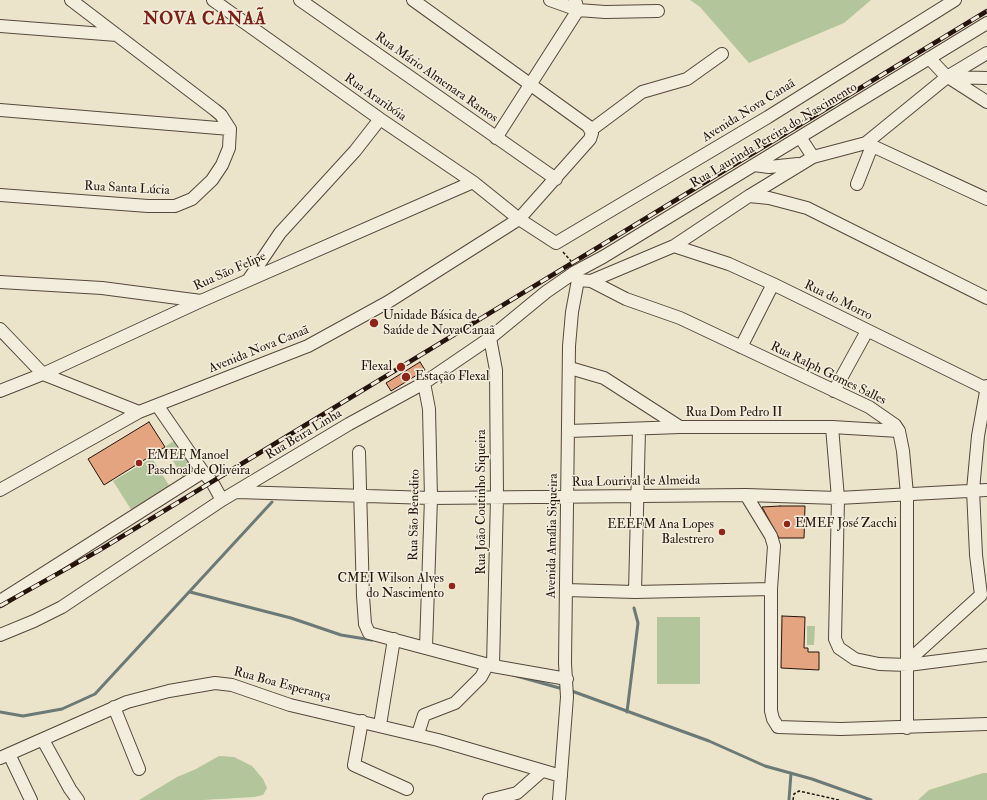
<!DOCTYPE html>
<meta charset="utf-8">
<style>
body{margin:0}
canvas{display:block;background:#ece4ca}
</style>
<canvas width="987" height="800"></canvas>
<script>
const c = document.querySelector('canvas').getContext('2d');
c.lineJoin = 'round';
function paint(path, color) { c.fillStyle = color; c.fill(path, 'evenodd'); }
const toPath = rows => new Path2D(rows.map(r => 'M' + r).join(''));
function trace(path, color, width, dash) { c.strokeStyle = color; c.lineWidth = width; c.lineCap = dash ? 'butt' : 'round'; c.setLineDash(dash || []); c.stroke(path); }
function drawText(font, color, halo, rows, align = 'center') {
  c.font = font + ' "IM FELL Double Pica",serif'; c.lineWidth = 3; c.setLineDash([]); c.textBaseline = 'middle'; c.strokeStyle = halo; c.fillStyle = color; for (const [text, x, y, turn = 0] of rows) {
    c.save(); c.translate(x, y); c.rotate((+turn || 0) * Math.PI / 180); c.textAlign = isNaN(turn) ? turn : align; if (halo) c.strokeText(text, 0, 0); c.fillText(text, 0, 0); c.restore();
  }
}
paint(toPath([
 [690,0,871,0,844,23,749,63,700,7],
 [175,440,195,471,183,478,165,447],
 [152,458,170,487,132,511,113,481],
 [657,617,700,617,700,684,657,684],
 [807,626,815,626,814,645,807,645],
 [219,756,234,757,252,766,263,779,267,788,263,795,254,797,203,800,139,800,177,777,196,769],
 [983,773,987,773,987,800,918,800,929,790]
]), '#b3c59a');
trace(toPath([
 [190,592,291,618,341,635,372,640],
 [513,675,563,689],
 [569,690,709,741,765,766,812,779,871,800],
 [0,712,23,716,62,709,95,694,272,502],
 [627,712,638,623,634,608],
 [789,800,791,773]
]), '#6b7977', 3);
const building = toPath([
 [420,362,425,370,391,391,386,383,420,362],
 [149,422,165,447,104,485,88,459,149,422],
 [780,506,805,506,804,538,779,538,762,507,780,506],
 [782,616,805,617,804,648,808,648,808,652,819,652,819,670,781,668,782,616]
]);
paint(building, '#e5a480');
trace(building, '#25140d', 1);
const minor = toPath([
 [71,0,215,110,221,115,230,129],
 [213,0,380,119,473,182,519,219,556,243,768,117,955,0],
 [300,0,556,179],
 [550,0,578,10,605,12,658,11],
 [0,26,117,35],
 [929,58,947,77,987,78],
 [948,77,987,102],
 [0,110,230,129],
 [591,130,642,92,687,79,722,54],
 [800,137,813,157],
 [496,138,578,10,575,0],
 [866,143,947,77,987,53],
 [754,165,769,167,798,164],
 [857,184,872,146],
 [0,195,148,206,175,206,192,199,212,180,222,165,229,148,230,129],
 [749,196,769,198,807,208,987,298],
 [674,246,729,264,773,284,987,389],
 [249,279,280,233,355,151,380,119],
 [578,280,591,281,626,299,680,318,869,407,895,425,899,431,903,451,907,494,907,728],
 [591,281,674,246,749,196,813,157,866,143,987,199],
 [0,282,102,288,201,301],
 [0,329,43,374,139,412],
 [490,338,496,370,497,497,493,666],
 [741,347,773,284],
 [570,368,604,378,680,427],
 [424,383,429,409,431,498,426,647],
 [0,391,43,374,201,301,473,182],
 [834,391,867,331],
 [157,405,203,472,212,482,222,500],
 [832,427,838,498,835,639,839,648,855,659,879,664,908,665,987,655],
 [569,431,680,427,832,427,899,431],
 [359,452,363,596,365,624,369,633,493,666,567,679],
 [0,490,139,412,308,346,388,302,519,219,590,139,592,133,588,126,413,0],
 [237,492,431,498,746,495,838,498,987,490],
 [746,495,771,536,774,546,771,589,771,711,773,719,778,727,841,729,987,724],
 [566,590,635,592,771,589],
 [635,592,639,429],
 [981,595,976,555,973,490,978,436,987,386],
 [0,601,203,472],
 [0,635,34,621,62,607,222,500,349,424,424,383,490,338,546,292,575,272,603,257,987,23],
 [907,662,981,595],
 [114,707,139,769],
 [362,721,354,765,407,789],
 [380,725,394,639],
 [418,734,424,715,455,703,481,677,488,664],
 [43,740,70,789,78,800],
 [9,754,31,800],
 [0,758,127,702,169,691,215,683,232,685,290,705,438,740,561,776],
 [489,800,517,793,542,771],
 [559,800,567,697,565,663,569,346,572,312,578,280,575,273]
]);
trace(minor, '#57483c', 14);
trace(toPath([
 [563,252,571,261],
 [793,800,794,794,799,791,839,800]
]), '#25140d', 1.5, [3, 2]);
trace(minor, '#f3eddd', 12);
const rail = toPath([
 [0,606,98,551,987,11]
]);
trace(rail, '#25140d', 4.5);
trace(rail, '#f3eddd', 3, [9]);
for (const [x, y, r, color] of [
 [374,323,5,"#8f2418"],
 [401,367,5,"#8f2418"],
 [406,377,5,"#8f2418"],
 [139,463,4,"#8f2418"],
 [787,524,4,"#8f2418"],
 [722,532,4,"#8f2418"],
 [452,586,4,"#8f2418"]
]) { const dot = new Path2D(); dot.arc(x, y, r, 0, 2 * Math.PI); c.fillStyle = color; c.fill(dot); trace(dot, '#f3eddd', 1.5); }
drawText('13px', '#25140d', '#f3eddd', [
 ["Rua Mário Almenara Ramos",436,78,35],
 ["Rua Araribóia",375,98,35],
 ["Avenida Nova Canaã",749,111,-32],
 ["Rua Laurinda Pereira do Nascimento",774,136,-31],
 ["Rua Santa Lúcia",127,189,3],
 ["Rua São Felipe",230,272,-24],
 ["Rua do Morro",838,301,26],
 ["Avenida Nova Canaã",259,350,-22],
 ["Rua Ralph Gomes Salles",828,374,26],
 ["Rua Dom Pedro II",734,413],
 ["Rua Beira Linha",304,435,-31],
 ["Rua Lourival de Almeida",636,482,-1],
 ["Rua João Coutinho Siqueira",482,502,-90],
 ["Rua São Benedito",415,515,-89],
 ["Avenida Amália Siqueira",553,536,-89],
 ["Rua Boa Esperança",282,685,15]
]);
drawText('13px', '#25140d', '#f3eddd', [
 ["Unidade Básica de",383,316],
 ["Saúde de Nova Canaã",383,331],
 ["Flexal",392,367,"right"],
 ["Estação Flexal",415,377],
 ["EMEF Manoel",147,456],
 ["Paschoal de Oliveira",147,471],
 ["EMEF José Zacchi",795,524],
 ["EEEFM Ana Lopes",714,525,"right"],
 ["Balestrero",714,540,"right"],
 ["CMEI Wilson Alves",444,579,"right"],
 ["do Nascimento",444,594,"right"]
], 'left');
c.letterSpacing = '1px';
drawText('bold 17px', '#7a1f14', '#f3eddd', [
 ["NOVA CANAÃ",205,20]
]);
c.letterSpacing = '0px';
</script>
